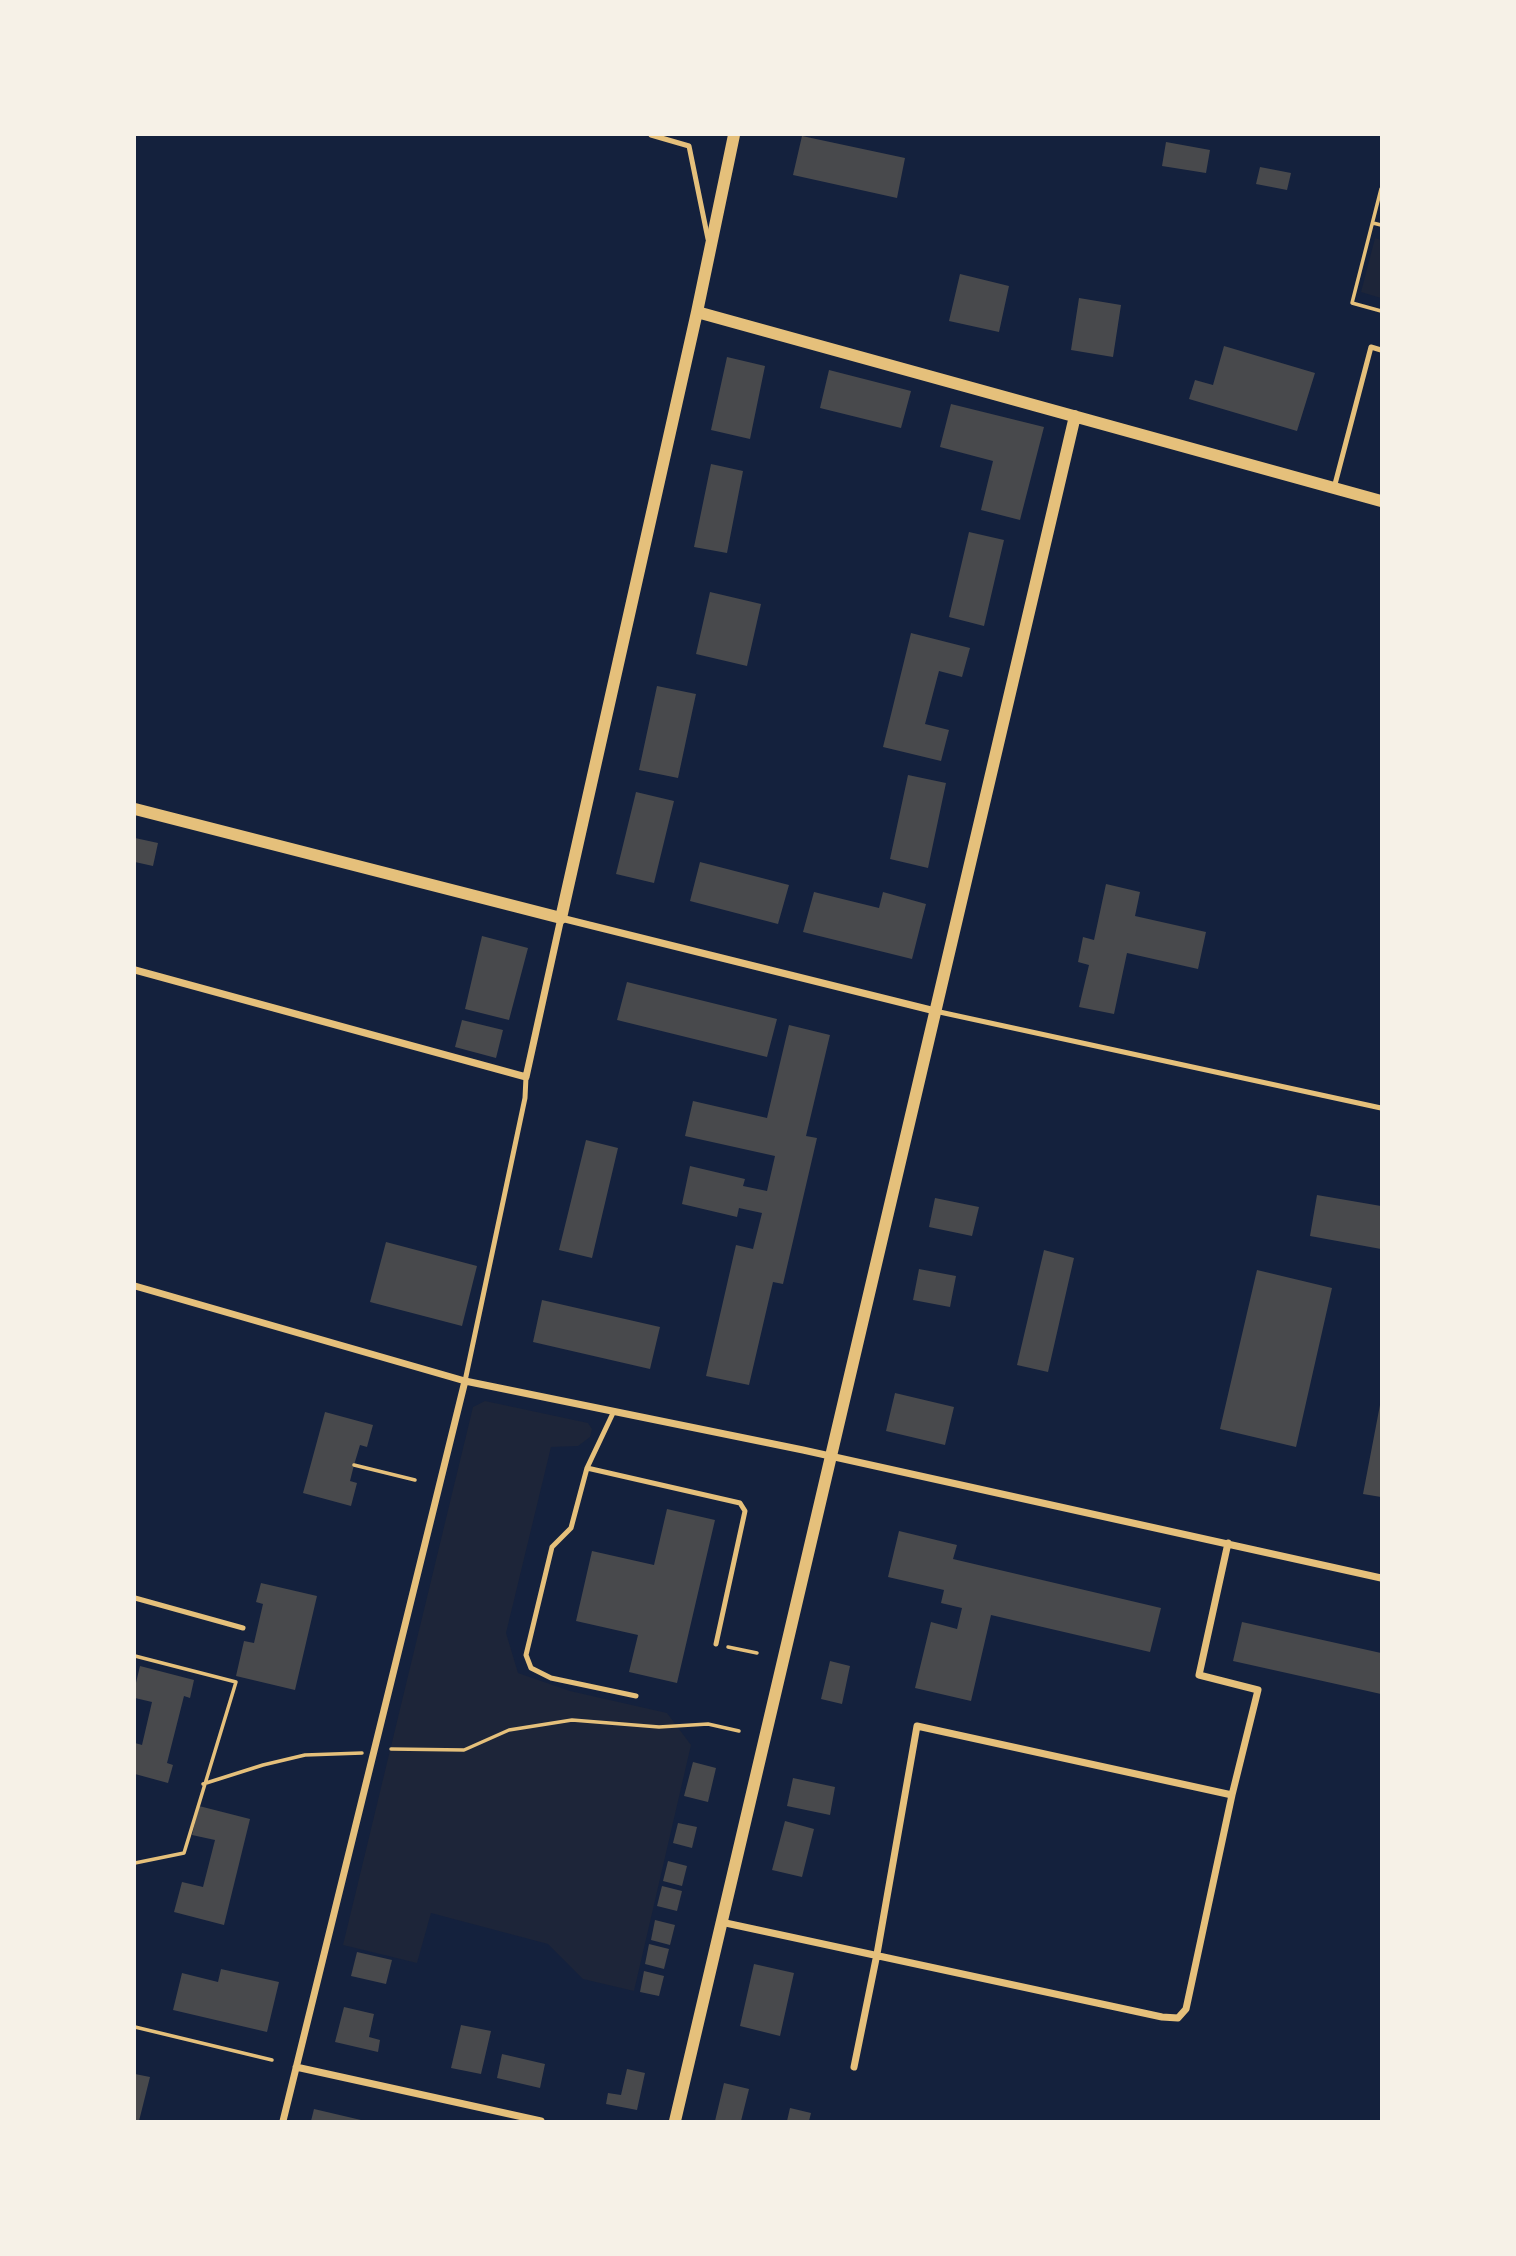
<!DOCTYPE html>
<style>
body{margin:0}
#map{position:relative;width:1516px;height:2256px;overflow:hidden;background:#14213d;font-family:"Golos Text",sans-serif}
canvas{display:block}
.frame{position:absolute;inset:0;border:136px solid #f6f1e7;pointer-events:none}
</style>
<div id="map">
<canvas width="1516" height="2256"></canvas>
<div class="frame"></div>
</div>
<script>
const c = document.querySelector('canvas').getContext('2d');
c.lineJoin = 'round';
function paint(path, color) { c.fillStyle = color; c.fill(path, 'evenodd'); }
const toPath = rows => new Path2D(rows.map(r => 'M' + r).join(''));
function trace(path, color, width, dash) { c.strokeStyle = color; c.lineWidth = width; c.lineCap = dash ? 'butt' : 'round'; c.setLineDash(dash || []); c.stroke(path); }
paint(toPath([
 [1375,238,1381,240,1381,298,1361,292],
 [485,1401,588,1423,592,1429,590,1437,578,1446,551,1447,506,1633,518,1673,570,1691,667,1713,691,1745,634,1991,583,1979,548,1944,431,1913,417,1963,343,1945,473,1407]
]), '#1d2539');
paint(toPath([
 [802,136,905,158,897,198,793,175],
 [1166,142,1210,150,1206,173,1162,166],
 [1260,167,1291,173,1287,190,1256,184],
 [960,274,1009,286,999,332,949,321],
 [1079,298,1121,305,1113,357,1071,350],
 [1224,346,1315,373,1297,431,1189,399,1195,380,1213,385],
 [727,357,765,366,750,439,711,430],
 [829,370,911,391,901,428,820,408],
 [951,404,1044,427,1020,520,981,510,993,461,940,447],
 [711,464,743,471,727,553,694,547],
 [969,532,1004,540,984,626,949,617],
 [710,592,761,604,747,666,696,654],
 [911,633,970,648,962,677,939,671,925,724,949,730,941,761,883,747],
 [657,686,696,694,678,778,639,770],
 [908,775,946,783,928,868,890,859],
 [636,792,674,801,654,883,616,874],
 [135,838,158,843,153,866,135,862],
 [700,862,789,885,778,924,690,901],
 [1106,884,1140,892,1135,916,1206,932,1198,969,1127,953,1114,1014,1079,1007,1089,965,1078,962,1083,937,1094,940],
 [814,892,879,908,883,892,926,904,912,959,803,932],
 [482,936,528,948,509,1020,465,1009],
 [627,982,777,1019,767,1057,617,1020],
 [462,1020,503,1030,496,1058,455,1047],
 [789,1025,830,1035,806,1136,817,1138,783,1284,773,1282,749,1385,706,1376,736,1245,753,1249,762,1213,739,1208,737,1217,682,1204,690,1166,745,1179,743,1186,767,1191,775,1156,685,1136,693,1101,767,1118],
 [586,1140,618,1148,592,1258,559,1250],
 [1317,1195,1381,1206,1381,1249,1310,1236],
 [935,1198,979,1207,972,1236,929,1227],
 [386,1242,477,1266,462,1326,370,1302],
 [1044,1250,1074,1258,1048,1372,1017,1365],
 [919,1269,956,1276,950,1307,913,1300],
 [1257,1270,1332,1288,1296,1447,1220,1429],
 [542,1300,660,1327,650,1369,533,1342],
 [895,1393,954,1407,945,1445,886,1431],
 [1380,1405,1381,1405,1381,1497,1363,1494],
 [325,1412,373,1425,367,1447,360,1445,354,1465,350,1481,357,1483,351,1506,303,1493],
 [667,1509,715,1520,677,1683,629,1672,638,1635,576,1621,592,1551,654,1565],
 [899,1531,957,1545,953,1559,1161,1608,1150,1652,991,1615,971,1701,915,1688,931,1622,957,1629,962,1608,941,1603,944,1590,888,1577],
 [261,1583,317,1596,295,1690,236,1676,244,1641,254,1643,263,1604,256,1602],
 [1242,1622,1381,1653,1381,1694,1233,1661],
 [830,1661,850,1666,842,1704,821,1699],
 [140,1666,194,1680,190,1698,184,1696,167,1763,173,1765,168,1783,135,1774,135,1743,142,1745,152,1702,135,1698,135,1687],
 [693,1762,716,1768,708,1802,684,1796],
 [793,1778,835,1787,830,1815,787,1806],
 [199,1806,250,1819,224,1925,174,1912,182,1882,203,1887,215,1840,192,1835],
 [785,1821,814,1829,802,1877,772,1870],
 [678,1823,697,1827,692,1848,673,1843],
 [668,1861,687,1866,682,1886,663,1881],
 [662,1886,682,1891,677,1911,657,1906],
 [655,1920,675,1925,670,1945,651,1940],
 [649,1944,669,1949,664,1969,645,1964],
 [357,1952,392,1960,386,1984,351,1976],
 [754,1964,794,1973,780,2036,740,2026],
 [221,1969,279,1982,267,2032,173,2010,182,1973,218,1982],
 [644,1971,664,1976,659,1996,640,1992],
 [344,2007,374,2014,369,2037,380,2040,378,2052,335,2042],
 [461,2025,491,2031,481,2074,451,2068],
 [502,2054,545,2064,540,2088,497,2078],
 [627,2069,645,2073,637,2110,606,2104,608,2093,621,2095],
 [135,2074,150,2077,139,2121,135,2121],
 [724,2083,749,2089,741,2121,715,2121],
 [790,2108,811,2113,809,2121,787,2121],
 [314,2109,361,2120,361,2121,311,2121]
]), '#48494c');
trace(toPath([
 [1381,189,1352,303,1381,311],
 [1373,223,1381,225],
 [354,1465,415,1480],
 [728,1647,757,1653],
 [135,1656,236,1682,184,1853,135,1863],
 [391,1749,464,1750,509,1730,572,1720,659,1727,708,1724,739,1731],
 [203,1784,263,1765,305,1755,362,1753],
 [135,2027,272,2060]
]), '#e5c07b', 3.5);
trace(toPath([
 [651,135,689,146,708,239],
 [1334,488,1371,347,1381,350],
 [935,1011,1381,1108],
 [465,1381,525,1098,526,1077],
 [587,1468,614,1411],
 [135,1598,243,1628],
 [636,1696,551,1678,531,1668,526,1655,552,1547,571,1528,587,1468,740,1503,745,1511,716,1644]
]), '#e5c07b', 5);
trace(toPath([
 [135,970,526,1077,561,918,935,1011],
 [135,1286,465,1381,803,1450,1381,1578],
 [721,1922,1162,2017,1178,2018,1186,2009,1232,1795,1258,1690,1199,1675,1228,1543],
 [296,2067,541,2121],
 [854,2067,877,1954,917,1726,1232,1795],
 [283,2121,465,1381]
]), '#e5c07b', 7);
trace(toPath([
 [697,312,1381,501],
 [135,809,561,918,697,312,734,135],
 [675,2121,1075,416]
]), '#e5c07b', 12);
</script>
